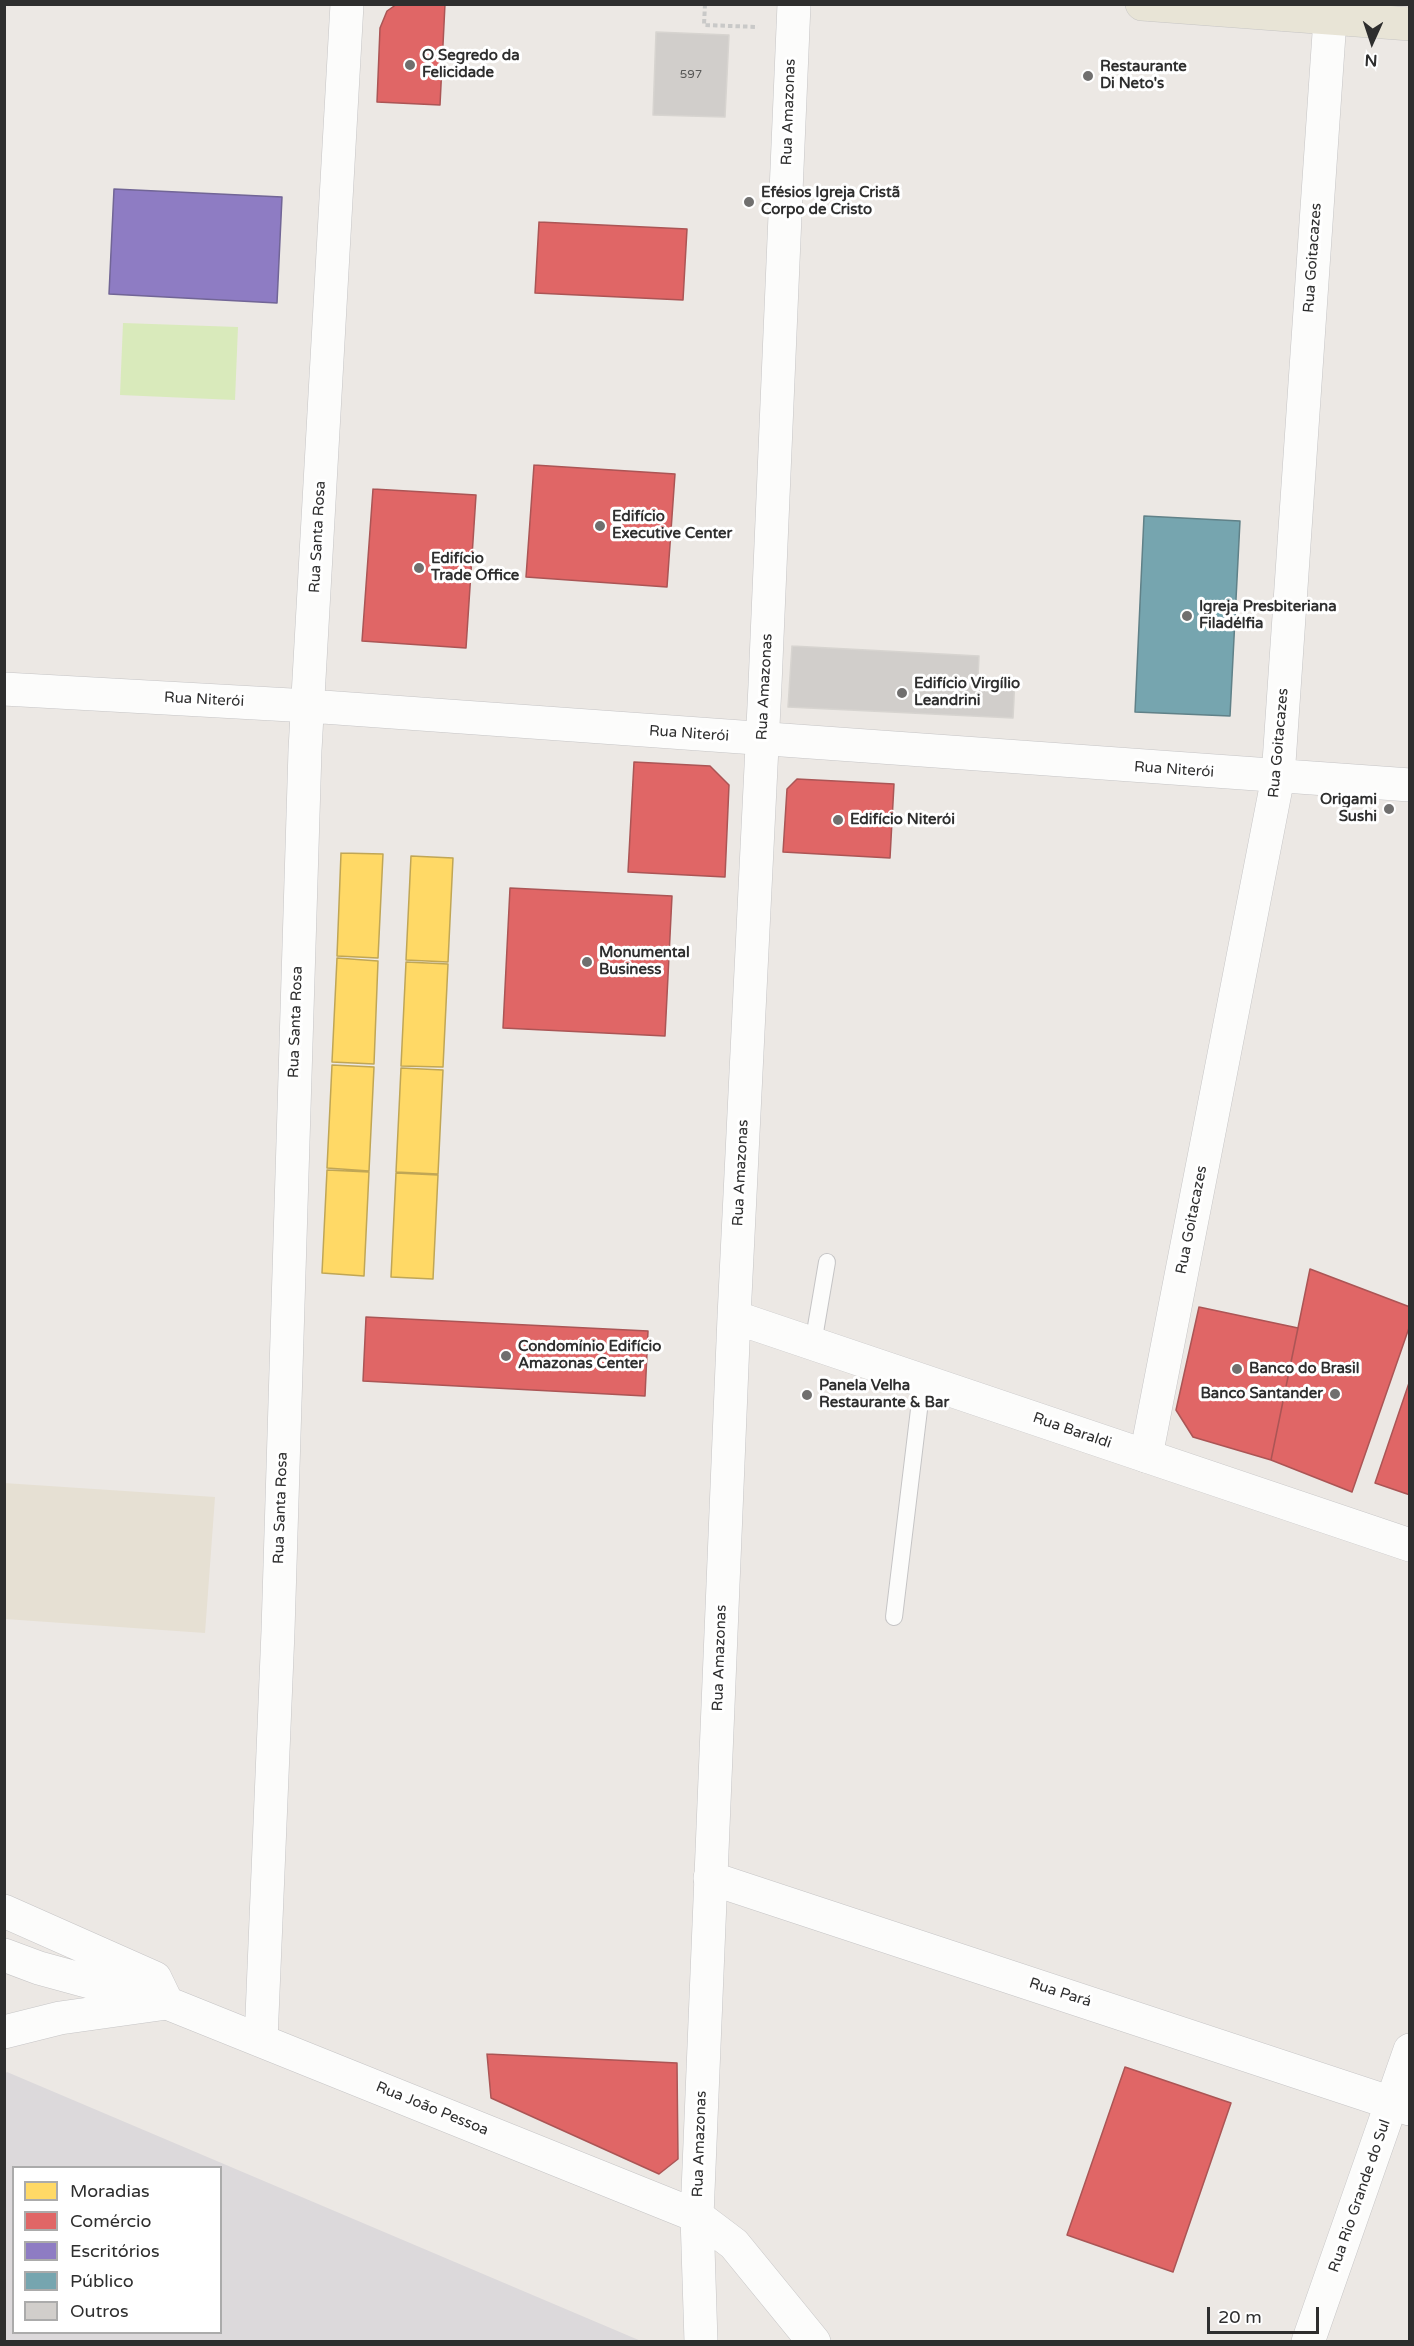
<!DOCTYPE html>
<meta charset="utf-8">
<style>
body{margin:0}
#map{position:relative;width:1414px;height:2346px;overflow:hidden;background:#ece8e4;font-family:"Varela Round",sans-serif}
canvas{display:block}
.frame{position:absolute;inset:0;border:6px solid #2e2e2e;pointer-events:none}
.legend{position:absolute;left:12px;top:2166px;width:210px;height:168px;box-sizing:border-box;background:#fff;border:2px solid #ababab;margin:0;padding:8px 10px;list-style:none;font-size:18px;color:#2e2e2e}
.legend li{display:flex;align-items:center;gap:12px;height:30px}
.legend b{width:30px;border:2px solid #ababab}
.north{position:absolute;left:1342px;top:12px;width:60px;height:60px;-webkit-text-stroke:4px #fff;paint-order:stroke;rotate:183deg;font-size:16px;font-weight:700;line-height:24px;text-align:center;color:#2e2e2e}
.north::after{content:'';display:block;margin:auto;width:21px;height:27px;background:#2e2e2e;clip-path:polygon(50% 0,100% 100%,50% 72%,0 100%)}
.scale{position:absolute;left:1207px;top:2307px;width:112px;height:27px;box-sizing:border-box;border:3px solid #2e2e2e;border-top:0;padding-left:8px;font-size:18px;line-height:21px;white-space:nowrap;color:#2e2e2e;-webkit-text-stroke:4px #fff;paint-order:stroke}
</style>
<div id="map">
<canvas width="1414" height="2346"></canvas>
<div class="frame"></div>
<ul class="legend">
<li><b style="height:16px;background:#ffd966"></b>Moradias</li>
<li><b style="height:16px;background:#e06666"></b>Comércio</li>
<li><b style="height:16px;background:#8e7cc3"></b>Escritórios</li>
<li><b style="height:16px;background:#76a5af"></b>Público</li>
<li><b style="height:16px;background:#d1cecb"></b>Outros</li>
</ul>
<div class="north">N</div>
<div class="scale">20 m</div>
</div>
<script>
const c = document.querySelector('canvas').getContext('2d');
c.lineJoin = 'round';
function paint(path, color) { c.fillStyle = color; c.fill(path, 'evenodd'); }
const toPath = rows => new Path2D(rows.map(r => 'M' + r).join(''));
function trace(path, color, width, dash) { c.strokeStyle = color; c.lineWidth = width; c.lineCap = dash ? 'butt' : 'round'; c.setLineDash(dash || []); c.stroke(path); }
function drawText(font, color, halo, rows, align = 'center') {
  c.font = font + ' "Varela Round",sans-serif'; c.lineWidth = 6; c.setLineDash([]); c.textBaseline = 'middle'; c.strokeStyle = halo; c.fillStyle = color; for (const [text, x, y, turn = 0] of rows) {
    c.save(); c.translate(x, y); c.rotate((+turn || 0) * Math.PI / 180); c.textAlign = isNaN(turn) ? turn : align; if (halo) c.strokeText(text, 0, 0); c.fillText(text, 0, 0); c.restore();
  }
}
paint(toPath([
 [7,2072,641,2341,5,2341,4,2075],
 [14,2168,220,2168,220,2332,14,2332]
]), '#dcd9db');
paint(toPath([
 [4,1483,215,1497,205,1633,5,1619]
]), '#e6e0d3');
paint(toPath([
 [123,323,238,327,235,400,120,395]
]), '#d9eabb');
const homes = toPath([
 [341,853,383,854,378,958,337,956,341,853],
 [411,856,453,858,448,962,406,960,411,856],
 [337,958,378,961,374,1064,332,1062,337,958],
 [406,962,448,964,443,1067,401,1066,406,962],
 [332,1065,374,1067,369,1171,327,1168,332,1065],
 [401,1068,443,1070,438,1174,396,1172,401,1068],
 [327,1170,369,1172,364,1276,322,1273,327,1170],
 [396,1173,438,1175,433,1279,391,1277,396,1173]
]);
paint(homes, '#ffd966');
trace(homes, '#c0a655', 1.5);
const shops = toPath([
 [397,4,445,4,440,105,377,102,380,28,387,11,397,4],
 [539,222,687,229,683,300,535,293,539,222],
 [534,465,675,474,667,587,526,577,534,465],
 [373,489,476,495,466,648,362,641,373,489],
 [634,762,710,766,729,785,725,877,628,872,634,762],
 [797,779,894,784,890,858,783,852,787,789,797,779],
 [510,888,672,896,665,1036,503,1028,510,888],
 [1310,1269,1410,1307,1410,1325,1352,1492,1271,1460,1310,1269],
 [1199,1307,1298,1328,1271,1460,1193,1437,1176,1410,1199,1307],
 [366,1317,648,1331,645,1396,363,1381,366,1317],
 [1410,1380,1410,1495,1375,1483,1410,1380],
 [487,2054,677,2063,678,2159,659,2174,491,2098,487,2054],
 [1125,2067,1231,2103,1173,2272,1067,2235,1125,2067]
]);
paint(shops, '#e06666');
trace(shops, '#ab5555', 1.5);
const offices = toPath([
 [114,189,282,197,277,303,109,294,114,189]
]);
paint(offices, '#8e7cc3');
trace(offices, '#716596', 1.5);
const public = toPath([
 [1144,516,1240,521,1230,716,1135,712,1144,516]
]);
paint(public, '#76a5af');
trace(public, '#608188', 1.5);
const building = toPath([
 [656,32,729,35,725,117,653,115,656,32],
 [792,646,979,656,978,677,1015,679,1013,718,788,707,792,646]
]);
paint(building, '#d1cecb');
trace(building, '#d7d4d0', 1.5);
const service = toPath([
 [813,1344,827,1262],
 [894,1617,921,1393,926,1381]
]);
const minor = toPath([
 [4,689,309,706,1410,785],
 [1146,1456,1278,777,1330,19],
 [710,1878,1410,2109],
 [261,2040,278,1631,305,750,347,4]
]);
const tertiary = toPath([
 [734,1317,1410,1545],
 [4,1911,155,1978,167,2003],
 [4,1955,39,1968,167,2003,697,2216,734,2244,814,2342],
 [701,2342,697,2216,734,1317,765,685,794,4],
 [1308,2342,1410,2050]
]);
const secondary = toPath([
 [4,2032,60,2018,167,2003]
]);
const primary = toPath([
 [1142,4,1410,24]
]);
trace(service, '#c5c4c5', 18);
trace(minor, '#c5c4c5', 34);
trace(tertiary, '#c5c4c5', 34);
trace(secondary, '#c5c4c5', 34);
trace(primary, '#c6c5c4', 34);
trace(toPath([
 [705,4,704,25,758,27]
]), '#c9c9c8', 4, [4.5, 3]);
trace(service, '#fcfcfb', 16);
trace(minor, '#fcfcfb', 33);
trace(tertiary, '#fcfcfb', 33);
trace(secondary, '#fcfcfb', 33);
trace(primary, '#e8e4d6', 33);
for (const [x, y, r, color] of [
 [410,65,6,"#706f6e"],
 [1088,76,6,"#706f6e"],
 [749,202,6,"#706f6e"],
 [600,526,6,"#706f6e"],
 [419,568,6,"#706f6e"],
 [1187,616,6,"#706f6e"],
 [902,693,6,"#706f6e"],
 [1389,809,6,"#706f6e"],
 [838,820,6,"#706f6e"],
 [587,962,6,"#706f6e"],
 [506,1356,6,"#706f6e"],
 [1237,1369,6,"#706f6e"],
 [1335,1394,6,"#706f6e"],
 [807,1395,6,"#706f6e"]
]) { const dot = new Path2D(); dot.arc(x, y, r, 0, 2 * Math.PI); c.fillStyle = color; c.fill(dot); trace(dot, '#fff', 2); }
drawText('12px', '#585857', null, [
 ["597",691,75]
]);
drawText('bold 15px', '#2e2e2e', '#fff', [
 ["O Segredo da",422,56],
 ["Felicidade",422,73],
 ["Restaurante",1100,67],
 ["Di Neto's",1100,84],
 ["Efésios Igreja Cristã",761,193],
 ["Corpo de Cristo",761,210],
 ["Edifício",612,517],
 ["Executive Center",612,534],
 ["Edifício",431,559],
 ["Trade Office",431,576],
 ["Igreja Presbiteriana",1199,607],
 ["Filadélfia",1199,624],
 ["Edifício Virgílio",914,684],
 ["Leandrini",914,701],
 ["Origami",1377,800,"right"],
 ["Sushi",1377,817,"right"],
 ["Edifício Niterói",850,820],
 ["Monumental",599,953],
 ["Business",599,970],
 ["Condomínio Edifício",518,1347],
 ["Amazonas Center",518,1364],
 ["Banco do Brasil",1249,1369],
 ["Panela Velha",819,1386],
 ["Restaurante & Bar",819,1403],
 ["Banco Santander",1323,1394,"right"]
], 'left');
drawText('15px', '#2e2e2e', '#fff', [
 ["Rua Amazonas",789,112,-88],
 ["Rua Goitacazes",1313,258,-86],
 ["Rua Santa Rosa",318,537,-87],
 ["Rua Amazonas",765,687,-87],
 ["Rua Niterói",204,700,3],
 ["Rua Niterói",689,734,4],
 ["Rua Goitacazes",1279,743,-85],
 ["Rua Niterói",1174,770,4],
 ["Rua Santa Rosa",296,1022,-88],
 ["Rua Amazonas",741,1173,-87],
 ["Rua Goitacazes",1192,1220,-79],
 ["Rua Baraldi",1072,1431,19],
 ["Rua Santa Rosa",281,1508,-88],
 ["Rua Amazonas",720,1658,-88],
 ["Rua Pará",1060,1993,18],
 ["Rua João Pessoa",432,2109,22],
 ["Rua Amazonas",700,2144,-88],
 ["Rua Rio Grande do Sul",1360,2196,-71]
]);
</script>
